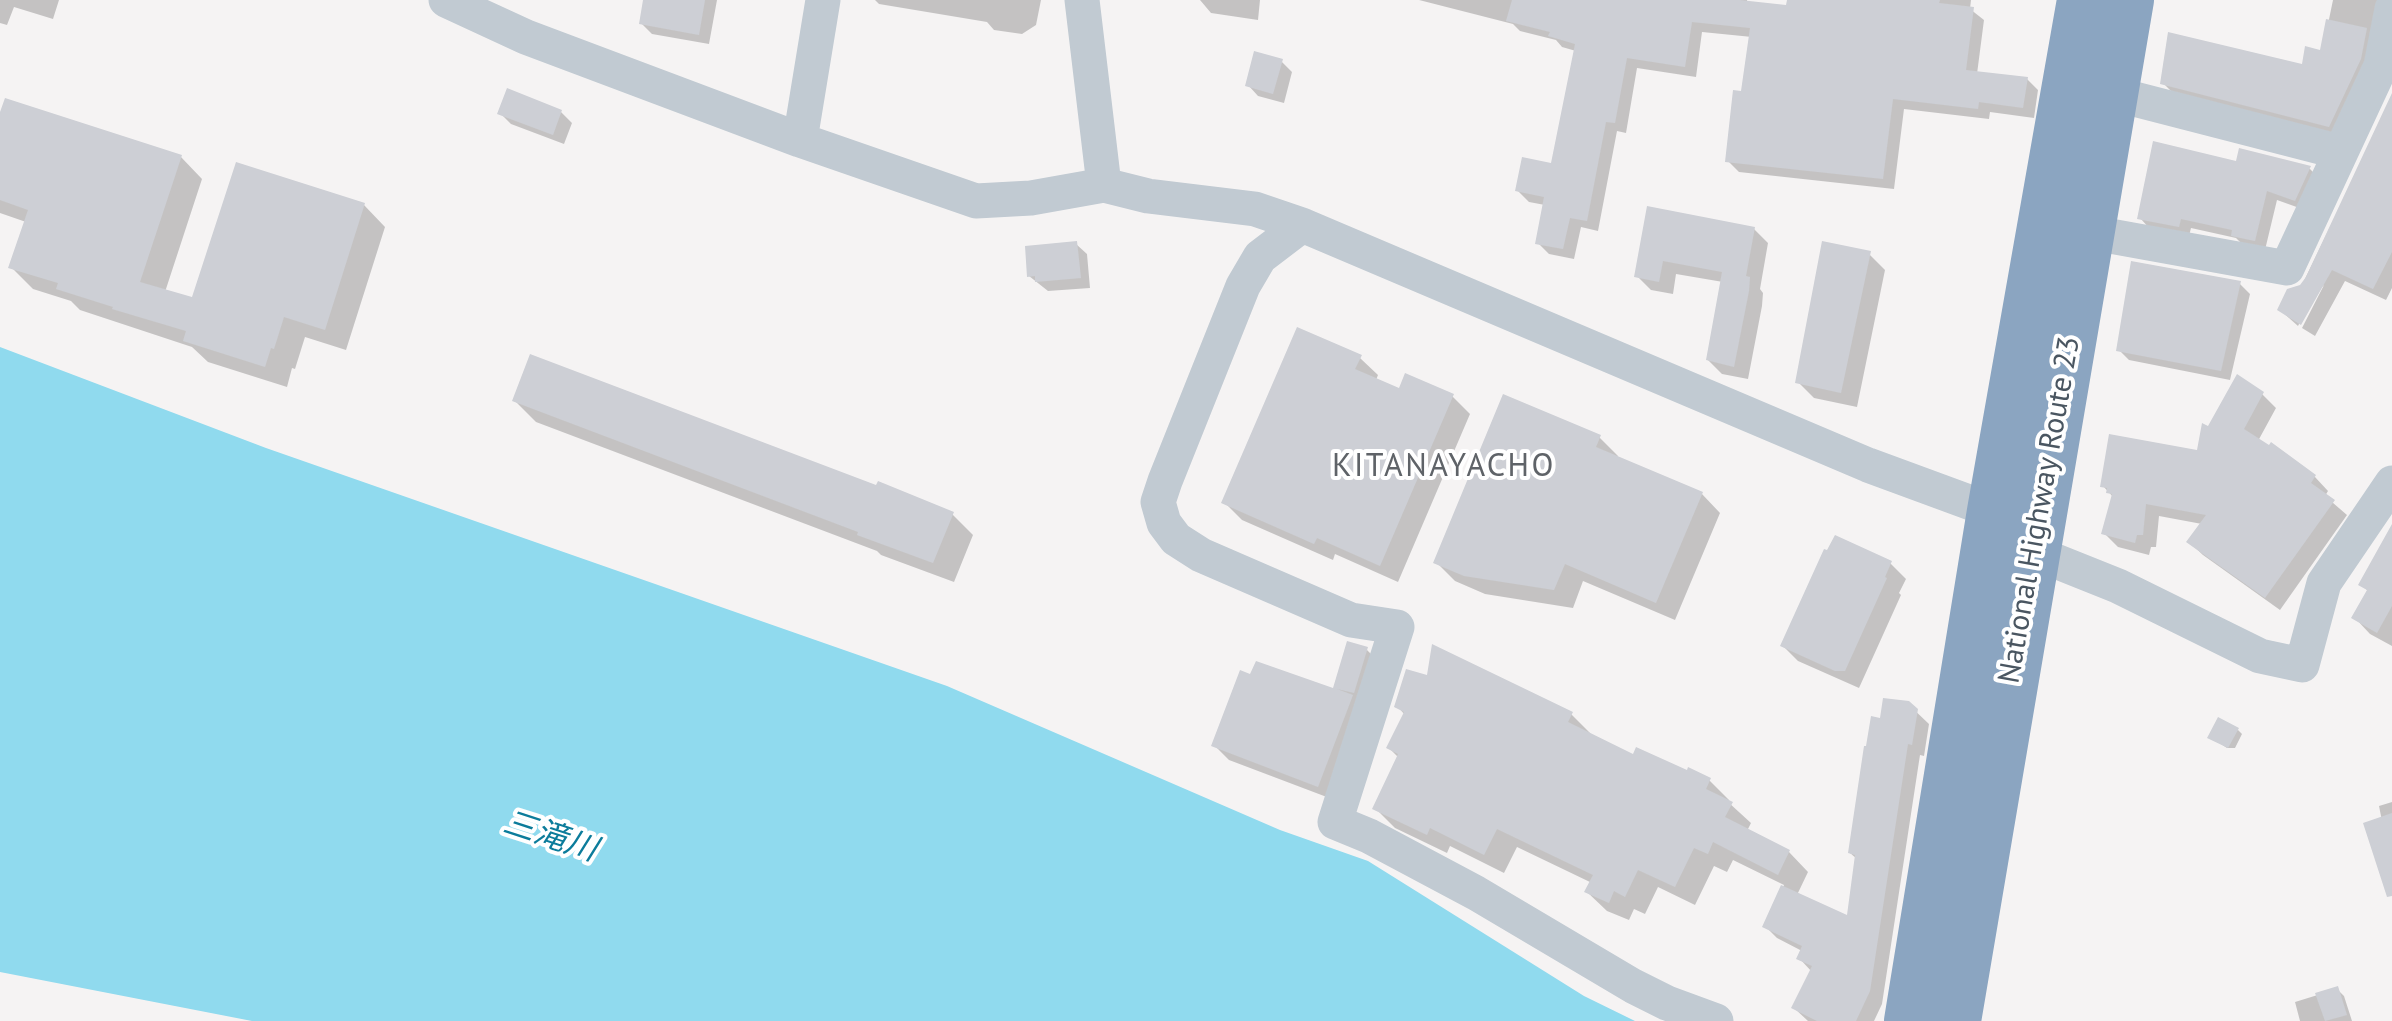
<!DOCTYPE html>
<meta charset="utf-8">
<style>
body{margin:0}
canvas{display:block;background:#f5f3f3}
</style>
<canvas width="2392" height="1021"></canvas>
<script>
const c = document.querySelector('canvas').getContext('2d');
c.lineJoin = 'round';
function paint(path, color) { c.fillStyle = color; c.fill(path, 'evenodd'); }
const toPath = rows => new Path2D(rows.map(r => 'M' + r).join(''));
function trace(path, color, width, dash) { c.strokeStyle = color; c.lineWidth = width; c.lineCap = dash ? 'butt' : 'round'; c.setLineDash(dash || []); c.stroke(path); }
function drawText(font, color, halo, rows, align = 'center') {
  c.font = font + ' "PT Sans","Noto Sans JP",sans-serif'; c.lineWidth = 8; c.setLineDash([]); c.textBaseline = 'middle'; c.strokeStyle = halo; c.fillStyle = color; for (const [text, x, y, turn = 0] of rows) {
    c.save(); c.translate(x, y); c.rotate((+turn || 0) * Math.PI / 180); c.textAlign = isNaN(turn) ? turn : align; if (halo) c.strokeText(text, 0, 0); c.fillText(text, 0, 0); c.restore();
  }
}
paint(toPath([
 [0,347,266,448,947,686,1280,830,1368,861,1584,996,1635,1021,252,1021,0,972]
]), '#90daee');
paint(toPath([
 [0,0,59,0,53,19,14,7,7,25,0,23],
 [646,0,717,0,709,44,652,34,641,23],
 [875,0,1041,0,1036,25,1022,34,994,30,987,22,879,4],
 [1200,0,1260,0,1258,20,1211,13],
 [1419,0,1747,0,1747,3,1788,8,1789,0,1971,0,1970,9,1984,20,1977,74,2027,79,2038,90,2034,118,1990,112,1989,119,1904,109,1894,189,1739,172,1728,161,1744,94,1752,37,1702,32,1696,77,1637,68,1626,133,1617,131,1598,231,1581,227,1574,259,1549,254,1538,243,1545,205,1529,202,1518,191,1553,166,1576,51,1562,47,1556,40,1520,31,1513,24],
 [2333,0,2392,0,2340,136,2173,93,2163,83,2304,67,2322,53],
 [1281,61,1292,72,1284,103,1258,96,1248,85],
 [2392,99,2392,288,2386,300,2345,281,2315,336,2302,328,2324,285,2315,294,2298,326,2280,310,2301,287],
 [561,112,572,123,564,144,511,124,500,113],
 [0,120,181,157,202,179,165,292,193,300,364,205,385,227,346,350,305,337,295,369,292,368,287,387,208,362,192,347,80,310,71,301,33,289,11,267,26,222,0,213],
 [2238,164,2310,169,2320,179,2305,210,2277,200,2265,250,2244,246,2236,238,2191,228,2189,236,2150,229,2140,218],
 [1649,209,1754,229,1768,243,1760,289,1763,293,1762,306,1748,379,1722,374,1708,360,1723,282,1676,274,1673,294,1651,290,1637,276],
 [1076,244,1087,254,1090,288,1048,291,1029,276],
 [1869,254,1885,270,1857,407,1814,398,1798,382],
 [2240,284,2250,294,2230,380,2129,360,2119,350],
 [1360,358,1378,375,1376,380,1400,391,1452,396,1470,414,1398,582,1335,554,1333,560,1242,520,1224,502],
 [2262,394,2276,408,2258,441,2270,448,2271,446,2315,477,2328,491,2325,496,2347,515,2280,610,2203,555,2189,542,2202,524,2159,516,2156,547,2151,547,2149,555,2118,547,2104,533,2114,498,2103,486,2199,453,2209,429],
 [515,401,877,488,952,514,973,535,954,582,881,555,877,551,536,422],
 [1599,437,1618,456,1617,458,1702,494,1720,513,1675,620,1583,581,1573,608,1485,594,1455,581,1436,562],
 [2392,538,2392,646,2370,634,2355,618,2369,592,2361,584],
 [1890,563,1906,579,1899,593,1901,595,1859,688,1798,661,1783,646],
 [1367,650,1381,664,1332,799,1229,760,1214,745,1252,677,1335,691],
 [1908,704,1929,724,1924,756,1920,755,1882,1004,1874,1021,1808,1021,1794,1008,1812,972,1799,958,1802,951,1777,938,1765,926,1784,885,1733,860,1727,872,1714,866,1695,905,1658,887,1645,914,1634,909,1629,920,1607,911,1587,892,1592,883,1517,847,1504,873,1450,846,1447,853,1395,828,1375,808,1399,758,1389,748,1405,715,1397,706,1571,714,1591,734,1634,757,1709,780,1729,800,1728,802,1751,823,1747,831,1789,852,1808,872,1797,895,1849,918,1857,859,1850,853,1883,721],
 [2238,730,2242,734,2235,748,2227,748,2210,737],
 [2392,802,2392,871,2379,806],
 [2337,989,2344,996,2352,1021,2300,1021,2295,1002]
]), '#0003');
paint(toPath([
 [643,0,705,0,699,35,639,24],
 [1512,0,1740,0,1786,5,1787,0,1940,0,1939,3,1974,7,1966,70,2028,77,2023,108,1979,102,1978,109,1893,99,1883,179,1725,162,1733,90,1741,91,1750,28,1692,22,1685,67,1627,58,1615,123,1606,122,1587,221,1570,218,1563,249,1535,244,1544,197,1515,191,1522,157,1551,163,1575,44,1548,36,1550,32,1506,21],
 [2326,19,2367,28,2361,59,2329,127,2160,84,2168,32,2302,64,2305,46,2320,50],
 [1254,51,1283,59,1273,94,1245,86],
 [507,88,562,110,553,135,497,114],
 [2392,93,2392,252,2373,289,2332,270,2301,325,2277,310,2287,289,2300,285,2306,277],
 [5,98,182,155,140,282,192,297,236,162,365,203,325,330,284,317,274,349,271,348,265,367,183,341,186,331,112,309,113,307,56,289,58,283,8,268,28,210,0,200,0,112],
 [2153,141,2236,161,2239,148,2311,166,2295,201,2267,191,2255,241,2231,236,2232,230,2181,219,2179,227,2137,219],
 [1647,206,1755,227,1746,276,1750,277,1749,291,1734,367,1706,360,1722,272,1663,261,1659,282,1634,277],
 [1077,241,1081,278,1035,282,1035,276,1027,277,1025,246],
 [1822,241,1871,251,1841,393,1795,383],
 [2131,261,2241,281,2221,371,2116,351],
 [1297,327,1362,355,1355,369,1399,388,1405,373,1454,394,1380,566,1317,538,1314,544,1221,503],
 [530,354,876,485,878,481,954,512,933,563,857,535,858,532,512,401],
 [2237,374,2264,392,2244,429,2269,445,2271,442,2316,475,2311,483,2335,500,2265,598,2186,542,2206,515,2146,504,2143,535,2137,535,2135,543,2101,534,2112,494,2106,493,2107,488,2100,487,2109,434,2197,450,2202,423,2208,426],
 [1503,394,1601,435,1596,447,1703,492,1656,603,1565,564,1554,590,1464,576,1433,563],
 [2392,524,2392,606,2377,633,2351,618,2367,590,2358,585],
 [1835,535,1892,561,1885,577,1887,578,1845,671,1835,671,1780,646,1824,549,1827,550],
 [1347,641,1368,647,1354,693,1337,689,1353,695,1318,787,1211,746,1240,670,1250,674,1256,661,1333,688],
 [1432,644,1573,712,1568,722,1633,754,1636,747,1687,770,1688,767,1711,778,1706,789,1733,802,1725,817,1790,850,1778,875,1713,842,1708,854,1694,848,1675,887,1638,870,1625,897,1614,891,1609,903,1584,892,1593,875,1497,829,1484,855,1430,828,1427,835,1372,809,1398,754,1386,748,1404,712,1394,707,1406,669,1427,675],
 [1883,698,1909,701,1918,709,1912,745,1908,744,1870,991,1856,1021,1817,1021,1791,1008,1812,966,1796,959,1802,946,1762,927,1781,885,1847,915,1855,855,1848,853,1864,746,1866,746,1871,716,1880,718],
 [2218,717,2239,728,2228,748,2207,738],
 [2392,813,2392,896,2387,897,2363,823],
 [2338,986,2347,1015,2325,1021,2315,993]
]), '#cdcfd5');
trace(toPath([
 [446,0,526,37,800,140,976,201,1031,198,1104,185,1148,196,1255,209,1302,225,1868,465,1993,511,2033,552,2118,586,2260,656,2302,665,2324,583,2392,483],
 [1082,0,1104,185],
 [2111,93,2340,152],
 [800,140,823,0],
 [1302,225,1260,257,1243,286,1165,481,1158,502,1164,523,1176,539,1201,555,1351,620,1397,627,1335,822,1369,836,1476,893,1633,986,1667,1003,1716,1021],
 [2088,232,2287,268,2381,66,2392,9]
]), '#c1cad2', 35);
trace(toPath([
 [1910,1021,1993,511,2083,0],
 [1955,1021,2128,0]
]), '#8ba5c1', 52);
drawText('30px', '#4a5661', '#fff', [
 ["National Highway Route 23",2040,510,-80]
]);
c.letterSpacing = '2.5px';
drawText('32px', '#5f6368', '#fff', [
 ["KITANAYACHO",1444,467]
]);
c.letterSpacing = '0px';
drawText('italic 32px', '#0c7c9b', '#fff', [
 ["三滝川",550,837,18]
]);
</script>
